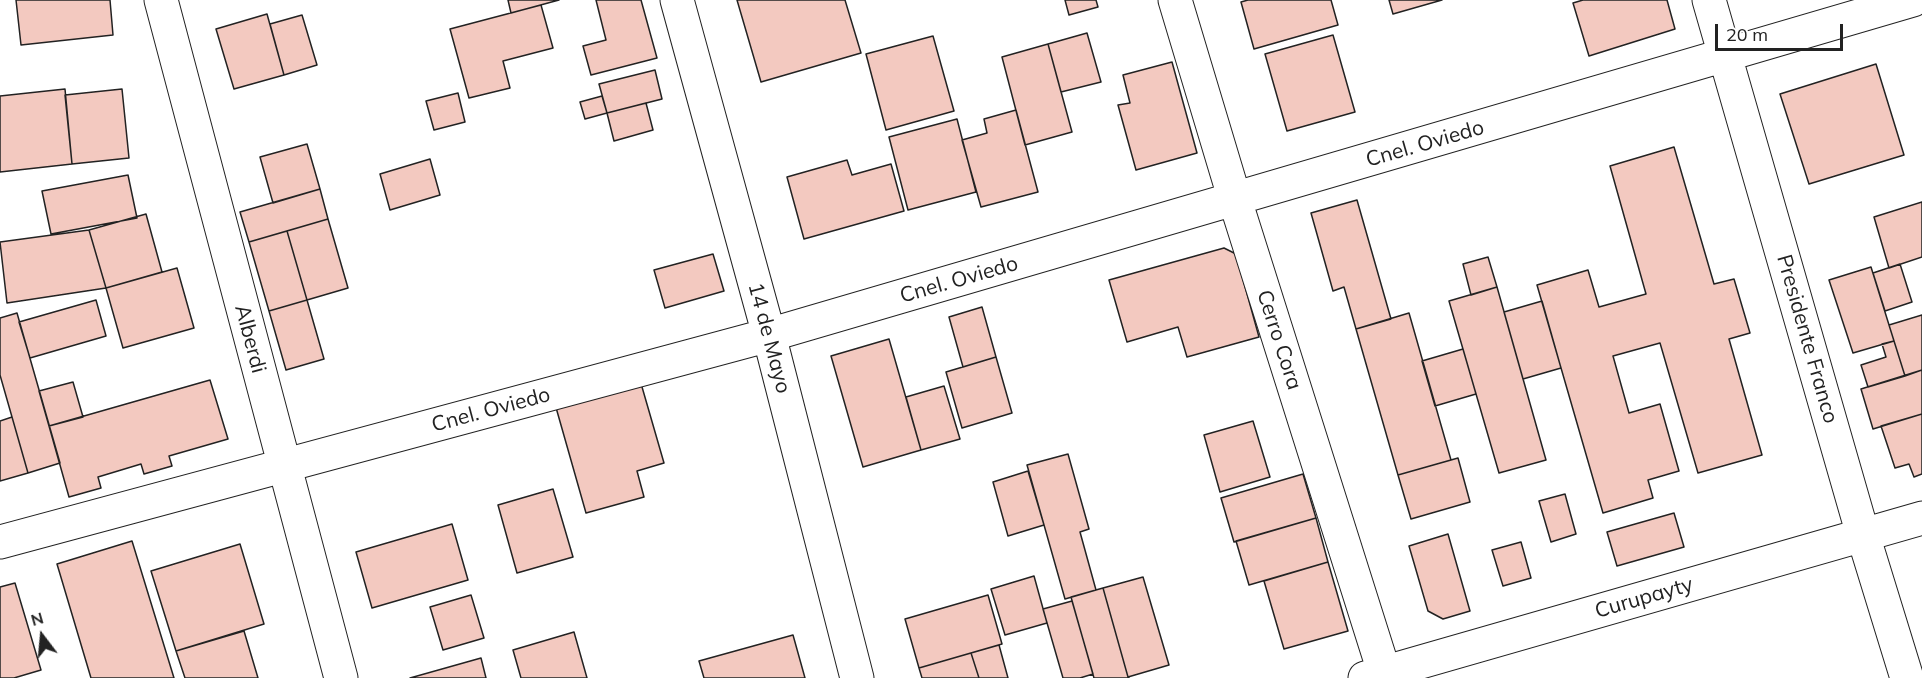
<!DOCTYPE html>
<style>
body{margin:0}
#map{position:relative;width:1922px;height:678px;overflow:hidden;background:#fff;font-family:Mulish,sans-serif}
canvas{display:block}
.north{position:absolute;left:12px;top:606px;width:60px;height:60px;-webkit-text-stroke:4px #fff;paint-order:stroke;rotate:344deg;font-size:16px;font-weight:700;line-height:24px;text-align:center;color:#222}
.north::after{content:'';display:block;margin:auto;width:21px;height:27px;background:#222;clip-path:polygon(50% 0,100% 100%,50% 72%,0 100%)}
.scale{position:absolute;left:1715px;top:24px;width:128px;height:27px;box-sizing:border-box;border:3px solid #222;border-top:0;padding-left:8px;font-size:18px;line-height:21px;white-space:nowrap;color:#222;-webkit-text-stroke:4px #fff;paint-order:stroke}
</style>
<div id="map">
<canvas width="1922" height="678"></canvas>
<div class="north">N</div>
<div class="scale">20 m</div>
</div>
<script>
const c = document.querySelector('canvas').getContext('2d');
c.lineJoin = 'round';
function paint(path, color) { c.fillStyle = color; c.fill(path, 'evenodd'); }
const toPath = rows => new Path2D(rows.map(r => 'M' + r).join(''));
function trace(path, color, width, dash) { c.strokeStyle = color; c.lineWidth = width; c.lineCap = dash ? 'butt' : 'round'; c.setLineDash(dash || []); c.stroke(path); }
function drawText(font, color, halo, rows, align = 'center') {
  c.font = font + ' Mulish,sans-serif'; c.lineWidth = 4.5; c.setLineDash([]); c.textBaseline = 'middle'; c.strokeStyle = halo; c.fillStyle = color; for (const [text, x, y, turn = 0] of rows) {
    c.save(); c.translate(x, y); c.rotate((+turn || 0) * Math.PI / 180); c.textAlign = isNaN(turn) ? turn : align; if (halo) c.strokeText(text, 0, 0); c.fillText(text, 0, 0); c.restore();
  }
}
const building = toPath([
 [16,0,110,0,113,35,21,45,16,0],
 [508,0,559,0,511,13,508,0],
 [596,0,641,0,657,58,591,75,583,46,606,40,596,0],
 [737,0,845,0,861,53,761,82,737,0],
 [1065,0,1096,0,1098,7,1069,15,1065,0],
 [1248,0,1331,0,1338,25,1254,49,1241,2,1248,0],
 [1389,0,1442,0,1393,14,1389,0],
 [1583,0,1667,0,1675,29,1589,56,1573,3,1583,0],
 [541,5,553,48,503,61,510,88,469,98,450,29,541,5],
 [267,14,284,75,234,89,216,29,267,14],
 [302,15,317,65,284,75,270,24,302,15],
 [1087,33,1101,82,1061,92,1048,44,1087,33],
 [1333,35,1355,112,1287,131,1265,54,1333,35],
 [933,36,954,111,886,130,866,54,933,36],
 [1048,44,1072,132,1025,145,1002,57,1048,44],
 [1172,62,1197,153,1136,170,1118,105,1130,103,1123,75,1172,62],
 [1876,64,1904,155,1809,184,1780,94,1876,64],
 [655,70,662,99,607,113,599,84,655,70],
 [65,89,72,164,0,172,0,96,65,89],
 [122,89,129,158,72,164,65,95,122,89],
 [458,93,465,122,434,130,426,101,458,93],
 [602,96,607,113,585,119,580,102,602,96],
 [646,103,653,130,614,141,607,113,646,103],
 [1016,110,1038,192,981,207,962,140,987,133,984,119,1016,110],
 [957,119,976,192,908,210,889,137,957,119],
 [307,144,320,189,273,203,260,157,307,144],
 [1674,147,1714,284,1734,279,1750,333,1729,339,1762,455,1698,473,1660,343,1613,356,1629,413,1660,404,1679,471,1648,480,1653,498,1603,513,1537,285,1588,270,1599,307,1646,294,1610,166,1674,147],
 [430,159,440,195,390,210,380,174,430,159],
 [847,160,852,175,891,164,904,211,804,239,787,177,847,160],
 [128,175,137,218,51,234,42,191,128,175],
 [320,189,328,219,249,242,240,212,320,189],
 [1357,200,1391,319,1356,329,1344,287,1333,291,1311,213,1357,200],
 [1922,202,1922,257,1889,268,1874,217,1922,202],
 [146,214,162,272,106,288,89,230,146,214],
 [328,219,348,288,307,300,287,231,328,219],
 [89,230,106,288,7,303,0,242,89,230],
 [287,231,307,300,269,311,249,242,287,231],
 [1224,248,1236,254,1259,337,1187,357,1178,327,1127,342,1109,280,1224,248],
 [713,254,724,291,665,308,654,270,713,254],
 [1488,257,1497,287,1471,295,1463,264,1488,257],
 [1900,264,1912,302,1885,311,1873,273,1900,264],
 [1871,267,1894,341,1853,353,1829,280,1871,267],
 [177,268,194,328,123,348,106,288,177,268],
 [1497,287,1546,460,1499,473,1449,301,1497,287],
 [96,300,106,336,30,358,19,322,96,300],
 [307,300,324,359,286,370,269,311,307,300],
 [1542,301,1561,368,1523,379,1504,312,1542,301],
 [982,307,996,357,963,367,949,317,982,307],
 [17,313,60,463,28,473,0,375,0,318,17,313],
 [1409,313,1451,460,1398,475,1356,329,1409,313],
 [1922,315,1922,370,1905,376,1889,325,1922,315],
 [889,339,921,450,863,467,831,356,889,339],
 [1894,341,1905,376,1868,387,1861,365,1886,357,1882,344,1894,341],
 [1463,349,1476,394,1435,406,1422,361,1463,349],
 [996,357,1012,413,962,428,946,372,996,357],
 [1922,370,1922,414,1873,429,1861,389,1922,370],
 [210,380,228,439,169,456,172,466,144,474,141,464,98,477,101,488,69,497,49,426,210,380],
 [640,380,664,463,637,471,644,497,586,513,555,404,640,380],
 [73,382,83,417,49,426,39,391,73,382],
 [944,386,960,439,921,450,906,397,944,386],
 [1922,414,1922,474,1914,477,1909,464,1895,468,1881,426,1922,414],
 [12,417,28,473,0,481,0,421,12,417],
 [1253,421,1270,477,1220,492,1204,435,1253,421],
 [1068,454,1089,529,1080,532,1096,590,1065,599,1027,465,1068,454],
 [1458,458,1470,502,1411,519,1398,475,1458,458],
 [1028,471,1044,525,1008,536,993,482,1028,471],
 [1303,474,1316,518,1234,542,1221,498,1303,474],
 [553,489,573,557,517,573,498,505,553,489],
 [1565,494,1576,534,1551,542,1539,501,1565,494],
 [1674,513,1684,547,1617,566,1607,532,1674,513],
 [1316,518,1328,562,1249,585,1236,541,1316,518],
 [452,524,468,580,372,608,356,552,452,524],
 [1448,534,1470,611,1443,619,1428,611,1409,546,1448,534],
 [132,541,174,678,91,678,57,564,132,541],
 [1521,542,1531,578,1503,586,1492,550,1521,542],
 [240,544,264,624,176,651,151,571,240,544],
 [1328,562,1348,631,1284,649,1264,581,1328,562],
 [1034,576,1047,623,1005,635,991,589,1034,576],
 [1143,577,1169,665,1128,677,1103,588,1143,577],
 [15,583,41,670,14,678,0,678,0,587,15,583],
 [1103,588,1128,677,1129,678,1094,678,1071,597,1103,588],
 [471,595,484,638,443,650,430,607,471,595],
 [988,595,1002,644,919,668,905,619,988,595],
 [1072,601,1093,674,1080,678,1063,678,1043,609,1072,601],
 [244,631,258,678,185,678,176,651,244,631],
 [574,632,587,678,521,678,513,650,574,632],
 [793,635,805,678,704,678,699,661,793,635],
 [999,645,1008,678,979,678,971,653,999,645],
 [971,653,979,678,922,678,919,668,971,653],
 [481,658,486,678,410,678,481,658]
]);
paint(building, '#f3c9c0');
trace(building, '#222', 1.5);
const minor = toPath([
 [161,0,341,678],
 [677,0,769,335,857,678],
 [1175,0,1235,200,1386,678],
 [1709,0,1863,535,1907,678],
 [0,542,769,335,1913,0],
 [1365,678,1922,518]
]);
trace(minor, '#222', 35);
trace(minor, '#fff', 33);
drawText('21px', '#222', '#fff', [
 ["Cnel. Oviedo",1425,144,-16],
 ["Cnel. Oviedo",959,280,-16],
 ["14 de Mayo",769,338,75],
 ["Alberdi",250,339,75],
 ["Presidente Franco",1807,339,74],
 ["Cerro Cora",1279,340,72],
 ["Cnel. Oviedo",491,410,-15],
 ["Curupayty",1644,598,-16]
]);
</script>
